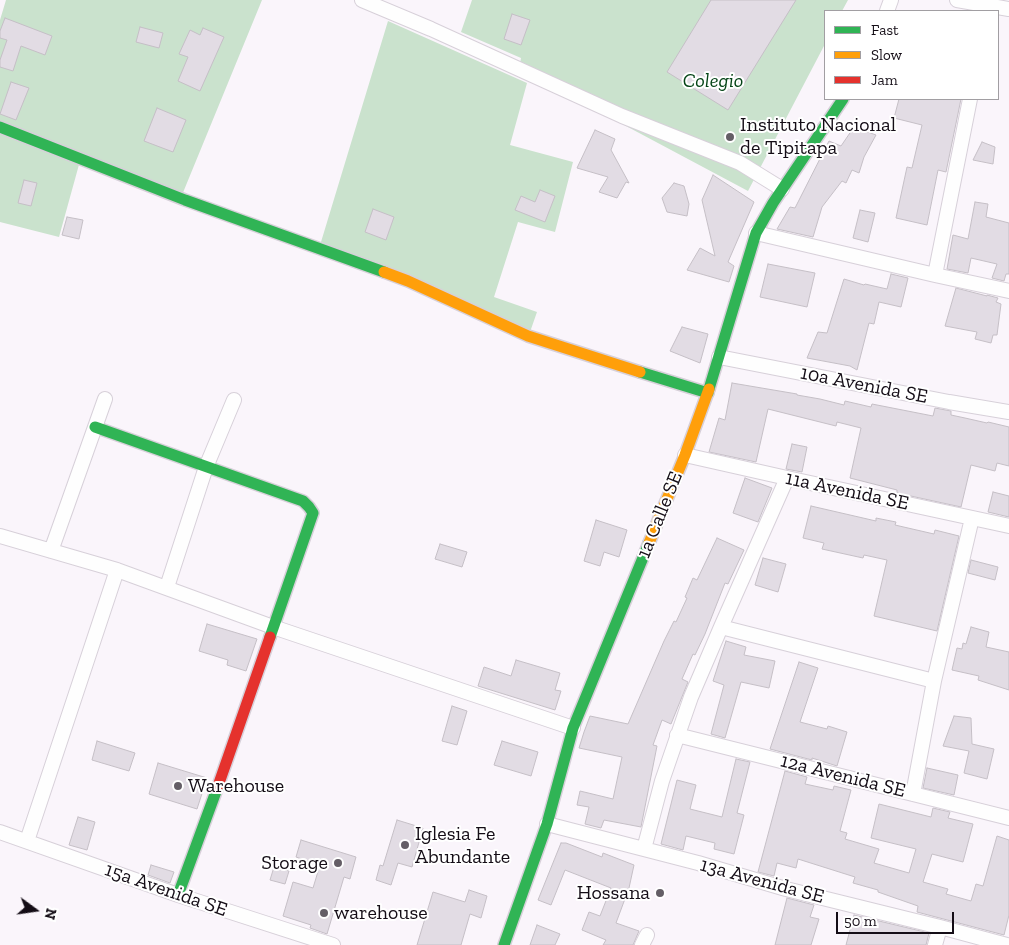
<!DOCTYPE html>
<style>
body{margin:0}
#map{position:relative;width:1009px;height:945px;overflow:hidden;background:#faf5fb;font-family:"Zilla Slab",serif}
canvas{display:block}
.legend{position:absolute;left:824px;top:10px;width:175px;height:90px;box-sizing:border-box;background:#fff;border:1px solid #a19ea2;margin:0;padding:6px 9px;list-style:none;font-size:15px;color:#140d16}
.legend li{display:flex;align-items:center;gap:10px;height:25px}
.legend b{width:25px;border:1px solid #a19ea2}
.north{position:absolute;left:10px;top:885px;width:50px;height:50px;-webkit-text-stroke:4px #fff;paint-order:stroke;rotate:104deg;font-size:14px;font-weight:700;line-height:20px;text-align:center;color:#140d16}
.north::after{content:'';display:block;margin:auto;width:18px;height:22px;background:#140d16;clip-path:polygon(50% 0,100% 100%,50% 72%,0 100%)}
.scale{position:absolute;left:836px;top:912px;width:118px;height:22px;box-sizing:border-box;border:2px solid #140d16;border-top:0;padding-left:6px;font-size:15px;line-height:18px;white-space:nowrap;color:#140d16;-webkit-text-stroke:4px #fff;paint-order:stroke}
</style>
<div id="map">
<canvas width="1009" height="945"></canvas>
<ul class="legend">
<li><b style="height:6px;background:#30b455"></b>Fast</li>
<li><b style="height:6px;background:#ff9f0a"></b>Slow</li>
<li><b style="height:6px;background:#e5322d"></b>Jam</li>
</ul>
<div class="north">N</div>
<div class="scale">50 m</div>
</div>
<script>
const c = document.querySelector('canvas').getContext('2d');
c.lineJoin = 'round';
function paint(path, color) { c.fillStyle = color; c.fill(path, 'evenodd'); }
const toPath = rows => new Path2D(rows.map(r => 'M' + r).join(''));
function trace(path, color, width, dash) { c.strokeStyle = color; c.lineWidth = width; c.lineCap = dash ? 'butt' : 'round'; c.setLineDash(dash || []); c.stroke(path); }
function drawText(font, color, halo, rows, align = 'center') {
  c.font = font + ' "Zilla Slab",serif'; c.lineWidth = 4; c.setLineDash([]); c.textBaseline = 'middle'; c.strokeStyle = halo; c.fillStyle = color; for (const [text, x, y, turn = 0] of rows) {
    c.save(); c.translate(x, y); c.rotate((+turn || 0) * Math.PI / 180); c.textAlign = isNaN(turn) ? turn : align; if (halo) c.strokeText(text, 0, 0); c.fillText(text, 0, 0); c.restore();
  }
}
paint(toPath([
 [6,0,262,0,182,195,0,126,0,20],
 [472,0,848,0,842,11,825,11,825,44,748,191,519,69,521,58,461,32],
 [388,21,527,83,510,145,573,162,555,232,518,222,494,297,537,312,530,332,321,242],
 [0,131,80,161,59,237,0,222]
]), '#cae2cd');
const building = toPath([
 [711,0,796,0,728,110,667,72,711,0],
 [512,14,530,20,521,45,504,39,512,14],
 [5,18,52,36,45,55,21,46,13,71,0,67,0,60,7,40,0,38,0,31,5,18],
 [140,27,163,33,159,48,136,42,140,27],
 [203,28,224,37,200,91,178,81,188,57,179,54,190,30,200,35,203,28],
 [11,82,29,88,16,120,0,114,11,82],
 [899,99,961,99,946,172,938,170,927,225,896,218,907,167,912,168,922,125,894,118,899,99],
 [157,108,186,120,173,152,144,141,157,108],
 [854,127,876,135,864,157,859,173,852,170,846,183,842,181,822,207,813,237,777,229,790,207,795,208,829,141,841,146,854,127],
 [595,130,615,139,611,150,629,183,626,182,617,198,599,192,608,177,577,168,595,130],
 [982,142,995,147,993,164,973,160,982,142],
 [713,175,754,202,728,262,734,266,729,282,687,270,700,248,715,256,702,200,713,175],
 [24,180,37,183,31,206,18,203,24,180],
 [674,183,684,186,689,204,687,216,667,212,662,198,674,183],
 [540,190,555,196,545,222,515,210,521,196,535,202,540,190],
 [975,202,988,204,986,217,1009,223,1009,274,1006,274,1004,281,992,278,997,264,971,258,968,273,947,269,953,235,968,239,975,202],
 [373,209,394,217,386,240,365,232,373,209],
 [860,210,875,213,868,242,853,238,860,210],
 [67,217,83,220,79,239,62,235,67,217],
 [768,264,815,273,807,307,760,297,768,264],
 [891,274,908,278,901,307,879,302,874,324,869,323,857,370,850,366,807,358,818,332,827,333,844,279,864,285,865,284,887,289,891,274],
 [956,288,987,296,987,295,998,298,996,302,1001,304,997,335,993,335,991,343,975,339,977,332,945,326,956,288],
 [682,327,708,334,700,363,670,351,682,327],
 [732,383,797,394,797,395,820,399,844,405,845,401,871,407,872,404,933,416,935,408,951,411,951,415,965,418,987,423,988,422,1009,427,1009,466,997,463,995,471,971,465,961,507,897,493,897,490,850,478,861,428,837,422,836,426,768,409,756,462,709,452,719,418,725,420,732,383],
 [792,444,807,447,802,472,786,469,792,444],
 [745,478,772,488,758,522,733,513,745,478],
 [993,492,1009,496,1009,517,988,512,993,492],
 [811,506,876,521,876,518,896,522,895,525,934,534,935,530,959,536,937,631,874,616,887,560,864,555,863,558,822,549,824,543,803,538,811,506],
 [596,520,627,530,619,557,604,552,600,566,584,561,596,520],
 [717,538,744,550,728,584,725,583,705,634,695,655,693,654,682,679,688,682,671,724,662,720,653,745,657,746,641,827,604,820,601,828,585,824,589,807,577,805,580,791,613,799,622,757,579,748,584,732,590,716,628,724,664,641,674,621,676,622,687,598,685,597,693,578,697,580,717,538],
 [440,544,467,552,462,567,435,559,440,544],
 [763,558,786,564,778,592,755,585,763,558],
 [971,560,998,567,995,580,968,573,971,560],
 [207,624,257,639,246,671,227,665,228,660,199,651,207,624],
 [971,627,989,632,986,647,1009,652,1009,690,978,680,979,676,952,670,957,648,962,649,963,643,966,644,971,627],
 [726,641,746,647,744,655,775,661,769,688,741,682,725,738,711,734,724,685,713,681,726,641],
 [516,660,560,673,555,690,561,691,555,710,478,686,484,667,511,676,516,660],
 [799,662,818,668,800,722,827,729,828,726,847,732,837,766,812,758,812,760,770,749,799,662],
 [452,706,467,711,457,745,442,741,452,706],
 [954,716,971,718,972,744,994,749,987,779,964,773,969,751,943,746,954,716],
 [97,741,135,753,129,771,92,760,97,741],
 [502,741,538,752,531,776,494,765,502,741],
 [736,759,750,762,737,813,744,815,734,854,714,849,715,843,686,836,683,850,661,844,677,780,696,785,690,809,722,817,736,759],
 [158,763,207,778,197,809,149,794,158,763],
 [927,768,958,775,954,795,923,788,927,768],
 [785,771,807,777,805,784,833,790,834,786,851,790,840,831,847,833,845,839,879,849,874,863,909,873,916,849,871,838,879,804,931,817,933,808,950,812,948,818,973,824,963,862,932,854,923,882,948,889,946,894,971,901,976,884,983,886,997,836,1009,840,1009,915,1004,935,917,912,918,906,878,892,878,890,853,883,855,877,798,859,796,868,777,863,774,876,758,872,785,771],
 [78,817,95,822,87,850,69,845,78,817],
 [397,820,423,828,412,867,398,863,391,885,376,880,380,865,383,866,397,820],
 [301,840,356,857,350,879,344,877,327,934,310,928,311,925,283,916,293,882,313,888,320,865,296,857,301,840],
 [561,843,566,843,602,857,603,853,634,865,629,888,616,923,639,931,633,945,603,945,606,940,582,930,589,912,600,916,611,888,565,870,551,905,538,900,561,843],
 [151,865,174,872,170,883,148,875,151,865],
 [274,867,289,871,285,884,270,880,274,867],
 [469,890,487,896,481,918,470,914,461,945,417,945,433,892,465,902,469,890],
 [787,898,814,905,810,917,819,919,811,945,775,945,787,898],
 [854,915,929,933,926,945,846,945,854,915],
 [537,925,560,934,555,945,530,945,537,925]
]);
paint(building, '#e2dce4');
trace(building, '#c5bfc6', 1);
const street = toPath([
 [362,0,431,29,622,116,740,163,782,189],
 [957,0,1009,9],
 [887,11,891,0],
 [756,233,935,275,1009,291],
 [935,275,970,99],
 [719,357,949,402,1009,412],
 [685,455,787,478,1009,526],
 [0,536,117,570,273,627,573,728],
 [51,551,105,399],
 [167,587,206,467,234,400],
 [721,627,934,681],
 [677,735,1009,818],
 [913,794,934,681,972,518],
 [547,824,698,863,786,889,940,927,1007,945],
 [0,832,178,895,333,945],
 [27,841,117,570],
 [644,849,662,781,691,697,721,627,787,478],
 [642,945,647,935],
 [935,945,940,927]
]);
const fast = toPath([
 [0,127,185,200,384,272],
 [640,372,708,393],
 [709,389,756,233,773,203,843,99],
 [95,427,303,501,309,507,313,513,270,637],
 [178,895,218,786],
 [504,945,547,824,573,728,649,543]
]);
const slow = toPath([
 [384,272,408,281,528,336,640,372],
 [649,543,685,455,709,389]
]);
const jam = toPath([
 [218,786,270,637]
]);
trace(street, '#d7d0d9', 16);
trace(fast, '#d7d0d9', 14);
trace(slow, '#d7d0d9', 14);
trace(jam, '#d7d0d9', 14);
trace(street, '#fefefe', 14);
trace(fast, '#30b455', 11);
trace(slow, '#ff9f0a', 11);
trace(jam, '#e5322d', 11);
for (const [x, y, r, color] of [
 [730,137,5,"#645e66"],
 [178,786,5,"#645e66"],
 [405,845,5,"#645e66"],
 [338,863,5,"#645e66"],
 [660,893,5,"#645e66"],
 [324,913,5,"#645e66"]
]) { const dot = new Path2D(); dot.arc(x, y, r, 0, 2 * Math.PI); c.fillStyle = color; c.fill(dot); trace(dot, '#fff', 2); }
drawText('italic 20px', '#044416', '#fff', [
 ["Colegio",713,81]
]);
drawText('20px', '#140d16', '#fff', [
 ["Instituto Nacional",740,125],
 ["de Tipitapa",740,148],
 ["Warehouse",188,786],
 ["Iglesia Fe",415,834],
 ["Abundante",415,857],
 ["Storage",328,863,"right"],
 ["Hossana",650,893,"right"],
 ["warehouse",334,913]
], 'left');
drawText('20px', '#140d16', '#fff', [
 ["10a Avenida SE",864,385,11],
 ["11a Avenida SE",847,491,12],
 ["1a Calle SE",660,515,-68],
 ["12a Avenida SE",843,776,14],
 ["13a Avenida SE",762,881,15],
 ["15a Avenida SE",166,890,19]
]);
</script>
